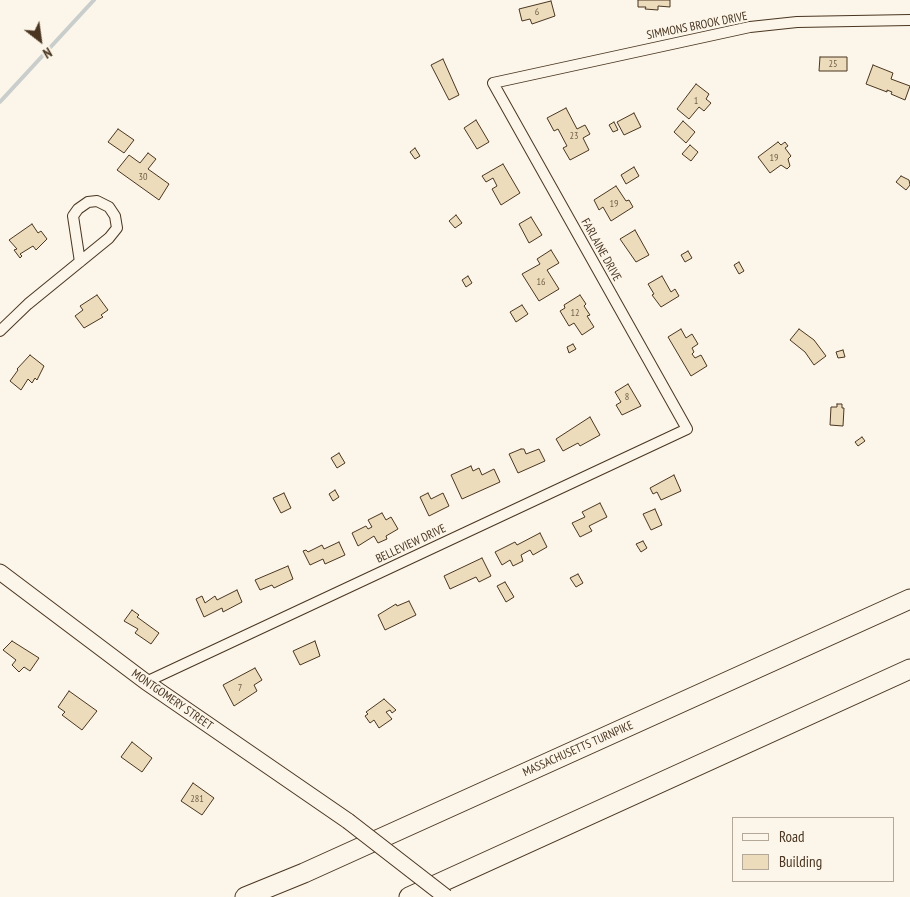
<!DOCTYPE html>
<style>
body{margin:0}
#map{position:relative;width:910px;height:897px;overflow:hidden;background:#fbf6e9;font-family:"PT Sans Narrow",sans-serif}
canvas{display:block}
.legend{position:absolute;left:732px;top:817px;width:162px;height:65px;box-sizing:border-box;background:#fbf6e9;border:1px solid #b4a999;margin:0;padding:6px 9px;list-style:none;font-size:15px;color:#4a3520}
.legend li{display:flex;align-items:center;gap:10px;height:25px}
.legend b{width:25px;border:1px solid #b4a999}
.north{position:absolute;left:15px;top:15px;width:50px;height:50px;-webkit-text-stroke:4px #fbf6e9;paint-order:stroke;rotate:150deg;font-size:14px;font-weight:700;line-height:20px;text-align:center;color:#4a3520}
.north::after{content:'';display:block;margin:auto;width:18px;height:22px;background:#4a3520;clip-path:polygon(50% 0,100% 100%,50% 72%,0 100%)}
</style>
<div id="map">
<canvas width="910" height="897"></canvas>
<ul class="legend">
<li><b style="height:6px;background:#fbf6e9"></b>Road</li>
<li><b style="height:14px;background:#ecdcbc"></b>Building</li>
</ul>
<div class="north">N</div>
</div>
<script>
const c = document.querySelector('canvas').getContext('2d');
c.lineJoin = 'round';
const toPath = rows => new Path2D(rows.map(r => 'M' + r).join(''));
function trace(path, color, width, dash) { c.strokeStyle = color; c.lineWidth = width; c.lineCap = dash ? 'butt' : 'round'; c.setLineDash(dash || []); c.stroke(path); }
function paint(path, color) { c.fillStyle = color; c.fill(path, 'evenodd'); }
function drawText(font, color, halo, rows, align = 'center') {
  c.font = font + ' "PT Sans Narrow",sans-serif'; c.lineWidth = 4; c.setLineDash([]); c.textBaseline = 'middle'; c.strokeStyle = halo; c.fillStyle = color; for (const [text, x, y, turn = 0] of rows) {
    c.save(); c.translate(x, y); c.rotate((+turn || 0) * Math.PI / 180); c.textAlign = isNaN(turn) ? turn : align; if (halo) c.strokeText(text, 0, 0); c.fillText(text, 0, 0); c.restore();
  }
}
trace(toPath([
 [0,102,94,0]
]), '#c9cecd', 4);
const building = toPath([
 [638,0,670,0,670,7,658,6,658,10,645,9,646,7,638,7,638,0],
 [551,1,555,16,532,24,530,19,522,21,519,9,551,1],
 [820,57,847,57,847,71,819,71,820,57],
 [443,59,459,95,449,100,431,65,443,59],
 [873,65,893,73,891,79,910,86,905,100,891,94,892,92,887,90,887,92,866,84,873,65],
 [696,84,709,94,706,99,711,103,704,111,699,107,689,119,677,109,696,84],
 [566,108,577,129,585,125,590,134,583,138,589,150,570,160,563,148,567,146,558,129,554,131,547,118,566,108],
 [634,113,641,127,624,135,617,122,634,113],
 [476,120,489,142,477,149,464,128,476,120],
 [683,121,695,132,686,143,674,132,683,121],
 [614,122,618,130,613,132,609,125,614,122],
 [118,129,134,140,124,153,108,142,118,129],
 [778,142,781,145,785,142,788,146,785,148,791,156,788,159,790,166,787,169,781,165,770,173,758,157,778,142],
 [690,145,698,152,691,161,682,154,690,145],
 [415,148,420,156,415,159,410,152,415,148],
 [148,153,156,159,148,169,169,184,159,200,117,170,129,155,140,163,148,153],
 [503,164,520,193,501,205,492,189,497,186,493,178,486,182,482,176,503,164],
 [634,167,639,176,626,184,621,175,634,167],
 [901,176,909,180,910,185,906,190,896,182,901,176],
 [616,186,626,201,629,200,633,207,611,221,603,207,599,210,594,200,616,186],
 [456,215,462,223,455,228,449,221,456,215],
 [531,217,542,235,529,243,519,224,531,217],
 [32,224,38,233,41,231,47,239,36,250,33,246,20,254,22,256,20,258,14,250,17,249,9,240,32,224],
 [635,230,649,255,636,262,620,239,635,230],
 [551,250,559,263,547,270,559,289,539,301,522,274,540,264,537,259,551,250],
 [688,251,692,258,685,262,681,255,688,251],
 [739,262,744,271,739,274,734,265,739,262],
 [468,276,472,283,466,287,462,280,468,276],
 [662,276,671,292,675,289,679,296,661,307,652,295,654,294,648,284,662,276],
 [97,295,108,310,101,315,103,317,84,328,75,316,83,310,80,306,97,295],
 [580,295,586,304,584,306,590,315,587,316,594,327,582,335,574,323,569,326,560,311,565,308,564,305,580,295],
 [522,305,528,314,516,322,510,312,522,305],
 [681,329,686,338,692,334,698,344,692,348,694,352,692,354,695,358,701,355,707,366,691,376,668,337,681,329],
 [799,329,814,340,826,356,814,365,805,352,790,340,799,329],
 [573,344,576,349,569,353,567,347,573,344],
 [843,350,845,357,838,358,836,352,843,350],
 [30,355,44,366,37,380,35,378,32,383,28,379,21,390,10,381,18,370,17,369,30,355],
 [628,384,641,406,622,415,616,405,621,402,615,392,628,384],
 [837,404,842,404,842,408,844,408,843,426,830,425,831,407,837,407,837,404],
 [590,417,600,435,580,446,578,443,563,451,556,439,590,417],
 [862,437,865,441,858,446,855,442,862,437],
 [521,449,524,449,526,454,539,449,545,461,518,473,509,454,521,449],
 [339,453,345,463,337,468,331,458,339,453],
 [471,466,473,471,479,468,482,475,494,469,500,482,462,499,451,475,471,466],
 [674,475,681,491,661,500,657,492,653,494,650,488,674,475],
 [335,490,339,497,333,501,329,494,335,490],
 [284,493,291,508,281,513,273,498,284,493],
 [428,493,431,499,443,493,449,506,429,516,420,497,428,493],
 [600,503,607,517,589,526,592,531,580,537,572,523,585,517,582,512,600,503],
 [655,509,662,525,651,530,643,514,655,509],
 [382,513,386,520,391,517,398,529,386,536,387,539,378,543,374,536,358,546,352,533,366,526,368,529,372,527,368,520,382,513],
 [540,533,547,547,533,555,530,550,521,555,523,561,513,566,510,560,502,565,495,552,515,542,517,545,540,533],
 [643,541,647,548,641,552,636,544,643,541],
 [339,542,345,555,325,564,323,559,310,565,303,551,306,550,308,552,322,545,324,549,339,542],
 [482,558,491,576,479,582,476,577,450,589,444,576,482,558],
 [288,566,293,579,274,588,272,585,260,590,255,580,288,566],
 [578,574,583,583,576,587,570,578,578,574],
 [505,582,514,597,506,602,497,586,505,582],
 [237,590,242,602,223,612,222,608,204,617,196,599,202,596,205,603,215,596,217,600,237,590],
 [409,601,416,615,385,630,378,615,396,604,397,606,409,601],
 [132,610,139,615,137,617,159,633,151,644,135,633,138,629,124,621,132,610],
 [12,641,39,658,30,671,24,667,19,672,12,665,16,660,3,650,12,641],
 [315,641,320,656,300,665,293,651,315,641],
 [255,668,262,680,254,685,257,691,234,706,223,685,255,668],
 [69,691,97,711,82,730,62,715,65,712,58,707,69,691],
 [384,699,396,710,392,713,390,710,386,712,392,719,379,728,374,720,370,723,365,716,368,714,366,712,384,699],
 [132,742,152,758,142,772,121,757,132,742],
 [193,783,214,798,202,815,181,801,193,783]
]);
paint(building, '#ecdcbc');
trace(building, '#4a3520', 1);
const street = toPath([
 [0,331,28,304,109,238,117,228,115,216,109,207,97,201,88,202,78,209,73,216,80,262],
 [146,682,687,429,493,83,750,27,797,22,910,20]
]);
const secondary = toPath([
 [0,572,146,682,348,821]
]);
const highway = toPath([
 [245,897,304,873,910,599],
 [409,897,910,669]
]);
trace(street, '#4a3520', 12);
trace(secondary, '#4a3520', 17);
trace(highway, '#4a3520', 21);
trace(street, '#fbf6e9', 10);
trace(secondary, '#fbf6e9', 15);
trace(highway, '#fbf6e9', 19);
const secondaryBridge = toPath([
 [348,821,446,897]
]);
trace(secondaryBridge, '#4a3520', 17, []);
trace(secondaryBridge, '#fbf6e9', 15);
drawText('10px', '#725f47', null, [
 ["6",537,12],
 ["25",833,64],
 ["1",696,101],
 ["23",574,136],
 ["19",774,158],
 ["30",143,177],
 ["19",614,204],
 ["16",541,282],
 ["12",575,313],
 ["8",627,397],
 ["7",240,688],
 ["281",197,799]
]);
drawText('12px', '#4a3520', '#fbf6e9', [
 ["SIMMONS BROOK DRIVE",697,26,-11],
 ["FARLAINE DRIVE",601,250,61],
 ["BELLEVIEW DRIVE",411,544,-25],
 ["MONTGOMERY STREET",172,700,35],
 ["MASSACHUSETTS TURNPIKE",578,749,-24]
]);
</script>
